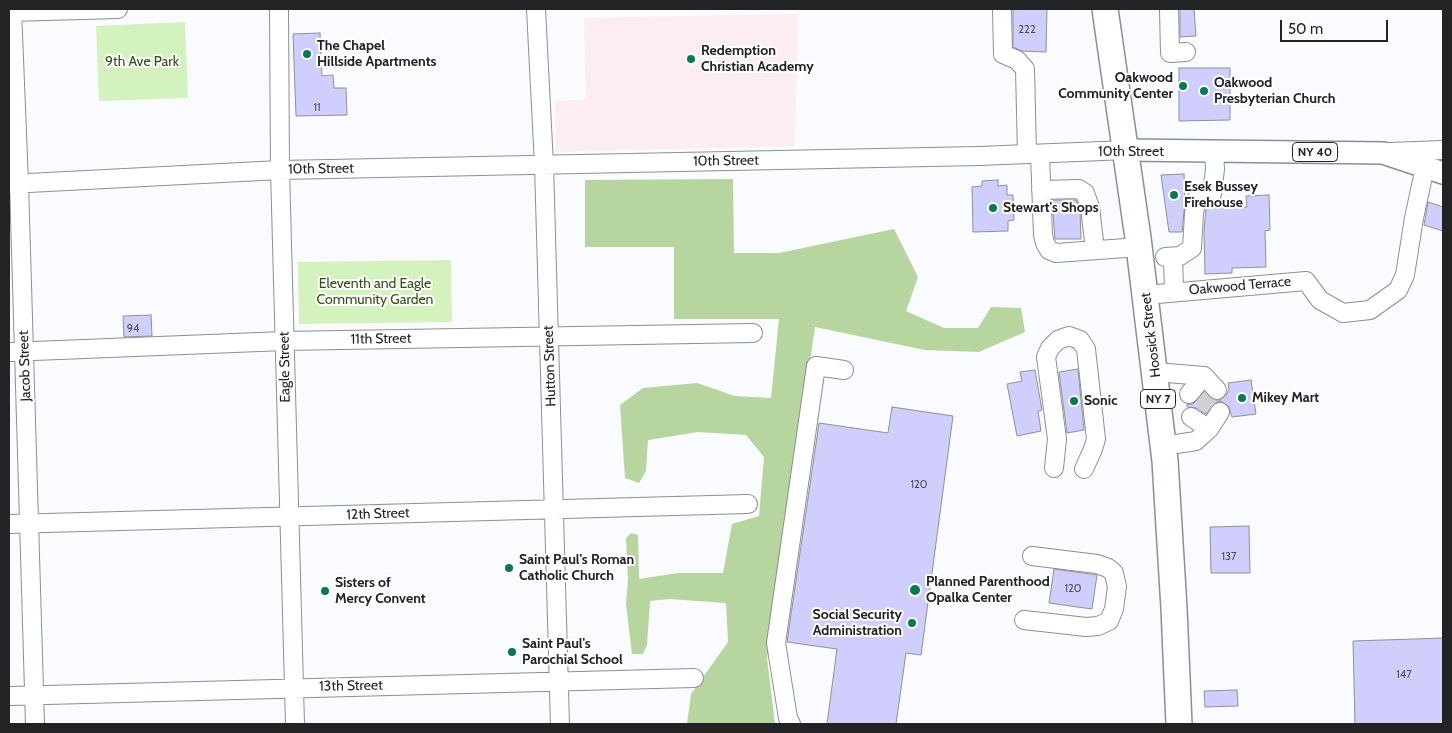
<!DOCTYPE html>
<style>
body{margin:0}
#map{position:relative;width:1452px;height:733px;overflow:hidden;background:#f9fbfe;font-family:Cabin,sans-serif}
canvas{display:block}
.frame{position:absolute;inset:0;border:10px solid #212324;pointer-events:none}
.scale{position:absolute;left:1280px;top:20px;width:108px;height:22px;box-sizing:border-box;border:2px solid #212324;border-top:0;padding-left:6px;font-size:15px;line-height:18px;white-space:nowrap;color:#212324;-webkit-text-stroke:4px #fff;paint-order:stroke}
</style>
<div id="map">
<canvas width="1452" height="733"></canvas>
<div class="frame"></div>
<div class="scale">50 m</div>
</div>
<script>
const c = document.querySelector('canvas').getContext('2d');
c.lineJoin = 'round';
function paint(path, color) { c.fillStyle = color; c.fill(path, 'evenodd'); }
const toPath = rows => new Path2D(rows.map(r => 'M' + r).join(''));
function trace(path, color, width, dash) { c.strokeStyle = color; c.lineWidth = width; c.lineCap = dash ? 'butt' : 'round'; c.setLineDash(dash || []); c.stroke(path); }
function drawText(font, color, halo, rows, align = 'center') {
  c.font = font + ' Cabin,sans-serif'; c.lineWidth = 4; c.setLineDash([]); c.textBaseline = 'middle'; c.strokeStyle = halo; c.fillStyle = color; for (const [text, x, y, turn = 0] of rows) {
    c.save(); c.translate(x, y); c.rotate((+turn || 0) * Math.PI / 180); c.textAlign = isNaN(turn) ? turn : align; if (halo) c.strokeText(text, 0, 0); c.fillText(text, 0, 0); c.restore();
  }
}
paint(toPath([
 [798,14,795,146,556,152,555,101,586,99,584,18]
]), '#fcedf2');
paint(toPath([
 [185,22,188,98,99,101,96,26],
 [451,260,452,322,299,324,298,262]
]), '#d3f2bd');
paint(toPath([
 [733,179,734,253,779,253,894,229,918,277,906,311,944,328,978,328,991,307,1021,308,1025,332,979,352,925,350,815,327,767,658,775,724,687,724,691,694,728,642,726,603,669,599,650,601,647,645,643,654,632,654,626,604,628,579,626,538,631,533,638,535,639,579,678,573,723,573,732,524,759,516,764,457,746,435,698,432,648,440,646,471,639,483,625,478,620,405,643,388,697,383,735,396,771,398,779,319,674,319,674,247,585,247,585,180]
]), '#b6d59f');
const building = toPath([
 [1013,9,1047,9,1046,52,1022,51,1013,47,1013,9],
 [1180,9,1194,9,1196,36,1180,37,1180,9],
 [320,33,322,76,333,75,334,88,346,88,347,115,296,116,293,34,320,33],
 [1179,68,1230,68,1230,120,1179,121,1179,68],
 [1184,174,1185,202,1182,232,1169,232,1161,175,1184,174],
 [998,180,998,186,1007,185,1007,195,1013,195,1014,220,1008,221,1008,231,973,232,972,187,982,186,982,181,998,180],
 [1269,195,1270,230,1265,231,1266,267,1232,268,1232,273,1205,274,1204,231,1206,208,1247,207,1246,196,1269,195],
 [1052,200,1076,200,1080,209,1081,239,1055,239,1052,200],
 [1428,202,1443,207,1443,231,1424,225,1428,202],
 [151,315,152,336,124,337,123,316,151,315],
 [1078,369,1084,430,1067,433,1059,372,1078,369],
 [1035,370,1042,410,1038,411,1041,431,1017,436,1007,384,1022,381,1020,372,1035,370],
 [1251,380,1256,414,1232,417,1229,407,1221,401,1215,403,1206,414,1196,408,1187,407,1187,404,1193,404,1204,392,1213,400,1220,400,1227,394,1229,389,1228,383,1251,380],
 [892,407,953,416,921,655,906,653,896,724,827,724,837,649,787,642,819,423,888,433,892,407],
 [1249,526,1250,573,1211,573,1210,527,1249,526],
 [1054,569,1097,575,1092,609,1049,603,1054,569],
 [1443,638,1443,724,1355,724,1353,641,1443,638],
 [1237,690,1238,706,1205,707,1204,691,1237,690]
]);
paint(building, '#d0cefc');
trace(building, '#909095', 1);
trace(toPath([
 [1205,392,1208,414]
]), '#ced0d2', 18, [18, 9]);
const minor = toPath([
 [12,9,19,183,35,724],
 [279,9,280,170,295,724],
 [536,9,544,165,560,724],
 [1002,9,1003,54,1017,60,1025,69,1027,154],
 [1169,9,1170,53,1186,52],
 [9,12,118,9],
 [1389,152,1443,150],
 [1040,154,1043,235,1045,243,1049,250,1056,253,1140,247],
 [9,184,280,170,979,156,1127,150],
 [1041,190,1079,189,1085,193,1090,207,1095,250],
 [1165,257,1180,256,1192,248,1194,214,1196,200,1212,194,1215,169,1214,151],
 [1173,257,1174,292],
 [1146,295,1306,281,1320,300,1343,313,1370,310,1398,290,1405,275,1414,218,1425,167],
 [9,352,284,341,753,333],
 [1155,372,1204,376,1217,390],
 [1189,394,1204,376],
 [1191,417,1209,429],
 [1163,446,1196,441,1209,429,1220,412],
 [1054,468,1057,439,1046,357,1050,348,1058,340,1069,336,1080,340,1086,349,1096,439,1093,449,1084,469],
 [9,524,748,504],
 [1024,620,1086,627,1098,626,1109,621,1114,609,1117,587,1114,573,1108,568,1097,564,1032,556],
 [9,696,694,678],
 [791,724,788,718,776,643,816,366,844,370]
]);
const major = toPath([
 [1127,150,1383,153,1443,173]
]);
const highway = toPath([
 [1105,9,1138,238,1165,461,1174,608,1179,724]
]);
trace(minor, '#8b8f93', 20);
trace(major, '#8b8f93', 24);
trace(highway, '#8b8f93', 28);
trace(minor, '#fff', 18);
trace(major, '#fff', 21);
trace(highway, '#fff', 25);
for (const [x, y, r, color] of [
 [307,54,5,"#067955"],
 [691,59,5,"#067955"],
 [1183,86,5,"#067955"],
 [1204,91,5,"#067955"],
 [1174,195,5,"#067955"],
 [993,208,5,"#067955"],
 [1242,398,5,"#067955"],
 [1074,401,5,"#067955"],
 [509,568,5,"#067955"],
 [915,590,6,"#067955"],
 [325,591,5,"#067955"],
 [912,623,5,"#067955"],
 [512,652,5,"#067955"]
]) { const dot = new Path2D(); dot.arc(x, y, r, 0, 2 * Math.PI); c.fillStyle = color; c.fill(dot); trace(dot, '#fff', 2); }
drawText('11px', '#4d4e5a', null, [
 ["222",1027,30],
 ["11",317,108],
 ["94",133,329],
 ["120",919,485],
 ["137",1229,557],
 ["120",1073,589],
 ["147",1404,675]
]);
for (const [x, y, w] of [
 [1315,152,45],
 [1158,399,35]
]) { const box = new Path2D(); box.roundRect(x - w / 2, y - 9.5, w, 19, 4); c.fillStyle = '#fff'; c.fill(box); trace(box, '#212324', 1); }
drawText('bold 12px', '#212324', null, [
 ["NY 40",1315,152],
 ["NY 7",1158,399]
]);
drawText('bold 14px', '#212324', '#fff', [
 ["The Chapel",317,46],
 ["Hillside Apartments",317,62],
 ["Redemption",701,51],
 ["Christian Academy",701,67],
 ["Oakwood",1173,78,"right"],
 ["Community Center",1173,94,"right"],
 ["Oakwood",1214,83],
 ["Presbyterian Church",1214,99],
 ["Esek Bussey",1184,187],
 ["Firehouse",1184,203],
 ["Stewart's Shops",1003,208],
 ["Mikey Mart",1252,398],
 ["Sonic",1084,401],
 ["Saint Paul's Roman",519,560],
 ["Catholic Church",519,576],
 ["Planned Parenthood",926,582],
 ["Opalka Center",926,598],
 ["Sisters of",335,583],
 ["Mercy Convent",335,599],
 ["Social Security",902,615,"right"],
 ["Administration",902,631,"right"],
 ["Saint Paul's",522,644],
 ["Parochial School",522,660]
], 'left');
drawText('14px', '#314d16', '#fff', [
 ["9th Ave Park",142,62],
 ["Eleventh and Eagle",375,284],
 ["Community Garden",375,300]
]);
drawText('14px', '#212324', '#fff', [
 ["10th Street",1131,152],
 ["10th Street",726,161,-1],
 ["10th Street",321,169,-1],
 ["Oakwood Terrace",1240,286,-5],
 ["Hoosick Street",1151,335,-97],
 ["11th Street",381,339,-1],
 ["Jacob Street",25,366,-92],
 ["Hutton Street",550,366,-92],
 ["Eagle Street",285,367,-91],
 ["12th Street",378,514,-2],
 ["13th Street",351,686,-1]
]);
</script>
